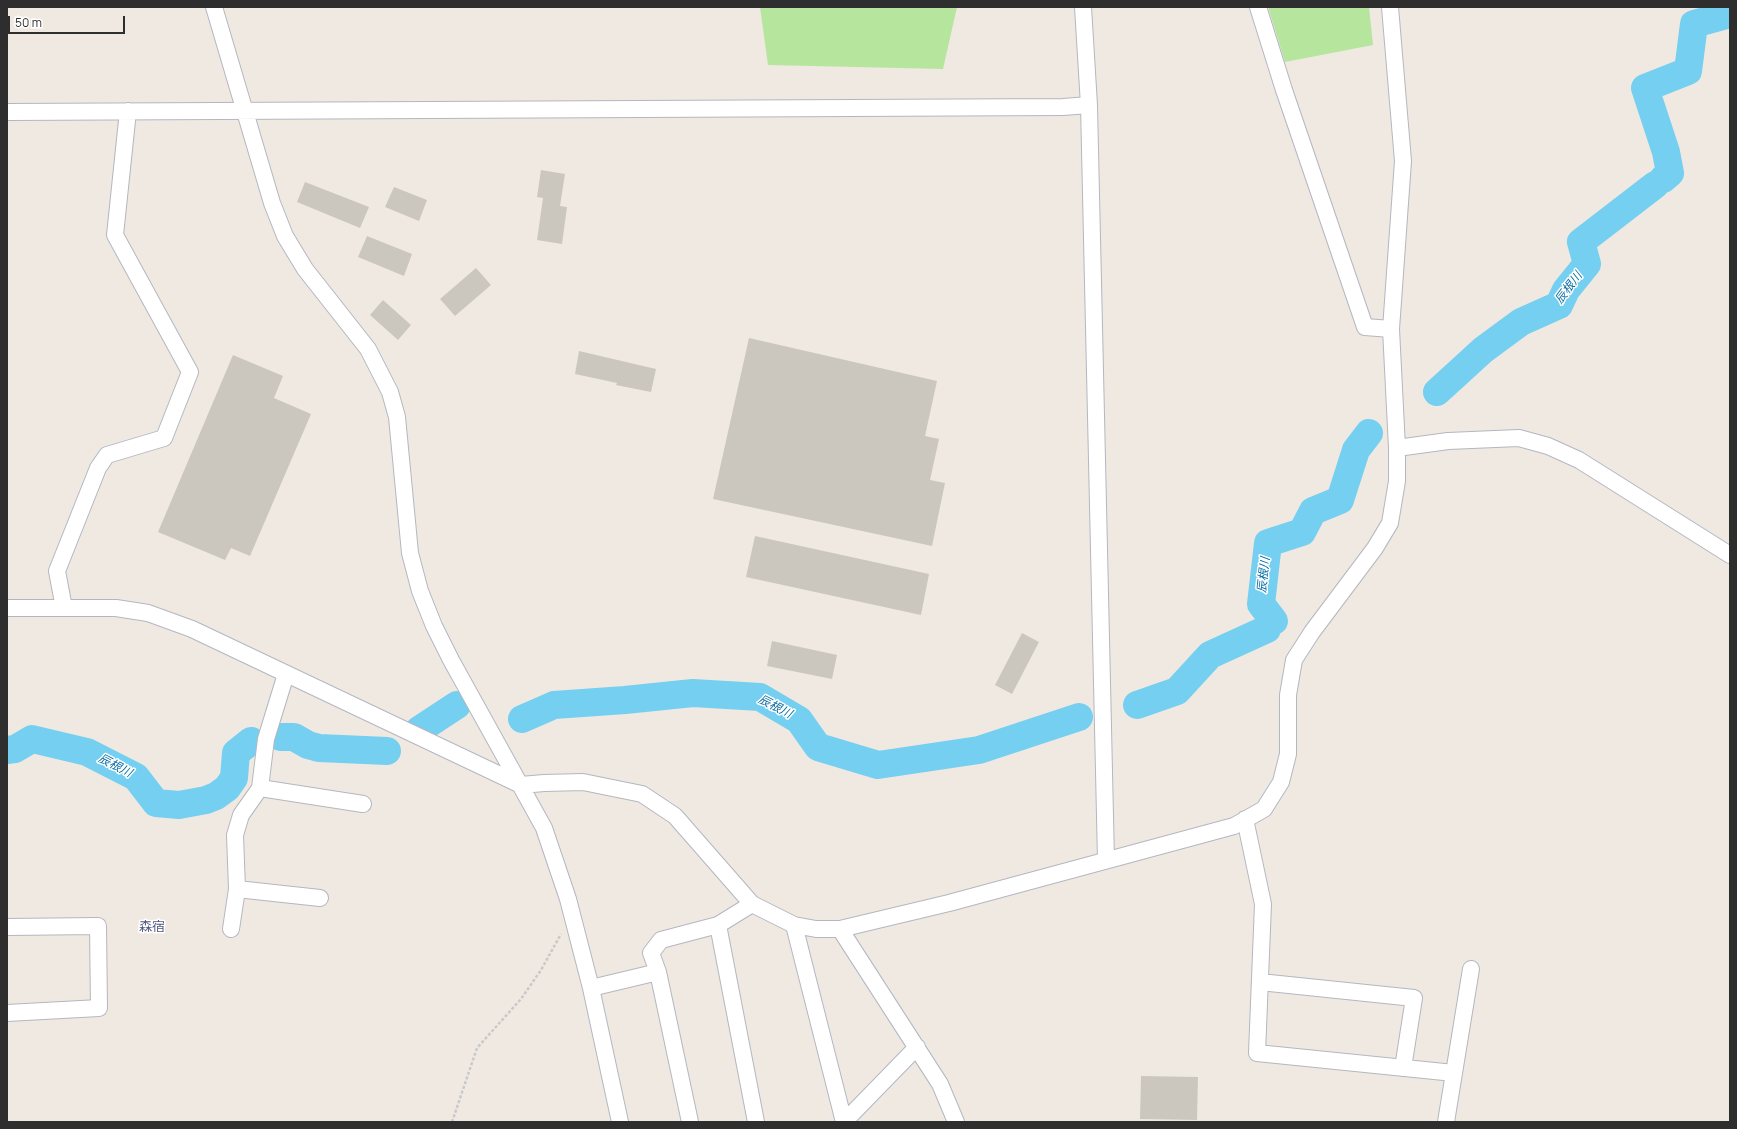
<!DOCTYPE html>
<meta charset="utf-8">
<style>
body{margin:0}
#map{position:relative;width:1737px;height:1129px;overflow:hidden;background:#efe9e1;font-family:Manrope,sans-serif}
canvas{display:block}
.frame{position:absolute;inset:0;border:8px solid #2e2e2e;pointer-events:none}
.scale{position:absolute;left:8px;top:16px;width:117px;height:18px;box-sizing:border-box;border:2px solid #2e2e2e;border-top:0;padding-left:5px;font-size:12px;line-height:14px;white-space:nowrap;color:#2e2e2e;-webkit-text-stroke:3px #fff;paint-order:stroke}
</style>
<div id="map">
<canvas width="1737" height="1129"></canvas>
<div class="frame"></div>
<div class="scale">50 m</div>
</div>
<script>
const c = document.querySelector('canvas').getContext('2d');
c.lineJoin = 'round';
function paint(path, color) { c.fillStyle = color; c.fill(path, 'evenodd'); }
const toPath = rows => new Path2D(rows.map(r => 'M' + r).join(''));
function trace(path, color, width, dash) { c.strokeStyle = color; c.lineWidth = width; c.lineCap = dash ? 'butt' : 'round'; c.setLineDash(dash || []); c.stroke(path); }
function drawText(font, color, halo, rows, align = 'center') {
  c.font = font + ' Manrope,"Noto Sans JP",sans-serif'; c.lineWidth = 3; c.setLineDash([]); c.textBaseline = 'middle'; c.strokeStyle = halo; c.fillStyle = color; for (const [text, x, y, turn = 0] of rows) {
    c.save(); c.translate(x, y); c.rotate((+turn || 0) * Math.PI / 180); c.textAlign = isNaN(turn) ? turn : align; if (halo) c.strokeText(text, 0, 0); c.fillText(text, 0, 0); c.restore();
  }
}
paint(toPath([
 [760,7,957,7,943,69,768,65],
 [1268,7,1369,7,1373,45,1285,62]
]), '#b6e59e');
trace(toPath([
 [1663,179,1670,173,1666,152,1645,88,1688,71,1694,24,1730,14],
 [1437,392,1483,350,1521,322,1559,305,1566,290,1587,264,1581,242,1655,185],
 [1274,621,1261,604,1268,543,1302,532,1313,511,1340,500,1356,450,1369,433],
 [1137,705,1177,691,1210,655,1267,629],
 [522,719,554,705,625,700,693,693,760,697,799,720,818,747,878,765,979,750,1079,717],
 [419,730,457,705],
 [281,737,294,737,308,745,319,748,387,751],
 [7,750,15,749,32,739,87,752,136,777,156,803,179,805,206,800,216,796,227,788,234,778,236,753,251,741]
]), '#75cff0', 28);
paint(toPath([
 [541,170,565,174,560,206,567,207,562,244,537,240,543,198,537,197],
 [305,182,369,207,360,228,297,202],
 [394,187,427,200,419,221,385,207],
 [367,236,412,254,404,276,358,257],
 [476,268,491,285,455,316,440,299],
 [383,300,411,325,398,340,370,315],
 [749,338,937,381,925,436,939,439,930,480,945,483,932,546,713,499],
 [579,351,656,369,651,392,616,385,617,383,575,374],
 [233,355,283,376,274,398,311,414,250,556,231,548,225,560,158,532],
 [755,536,929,574,921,615,746,577],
 [1022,633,1039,642,1012,694,995,685],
 [772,641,837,655,832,679,767,666],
 [1141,1076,1198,1077,1197,1120,1140,1119]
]), '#cbc7bf');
const minor = toPath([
 [214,7,272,203,285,236,305,269,368,349,390,392,397,417,410,553,420,591,434,626,451,660,544,828,568,899,591,988,620,1122],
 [1258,7,1284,90,1365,327,1391,329],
 [1089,105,1106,860],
 [7,112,1063,107,1089,105,1083,7],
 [1397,448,1448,441,1519,438,1548,446,1579,460,1730,555],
 [7,608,116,608,148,613,192,629,521,785,544,783,583,782,642,794,675,816,752,904,794,925,816,929,840,929,949,903,1234,826,1264,809,1281,782,1288,754,1288,695,1294,660,1312,632,1375,548,1390,523,1397,481,1397,448,1391,329,1403,161,1390,7],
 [64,608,57,571,98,468,107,455,164,438,190,372,115,235,128,111],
 [260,788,363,804],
 [1245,819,1263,904,1257,1053,1454,1073],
 [237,889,320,898],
 [718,925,756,1122],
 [794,925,844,1122],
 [7,927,98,926,99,1008,7,1013],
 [231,929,237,889,235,835,241,815,260,788,266,739,286,674],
 [840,929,940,1084,956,1122],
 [1260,982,1414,998,1403,1068],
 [591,988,658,972],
 [690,1122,658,972,651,953,661,940,718,925,752,904],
 [844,1122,917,1047],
 [1446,1122,1471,969]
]);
trace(minor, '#b4b7c1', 18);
trace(toPath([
 [452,1122,477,1048,521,999,541,970,561,934]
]), '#c9c9c9', 2.5, [3, 2]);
trace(minor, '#fff', 16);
drawText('italic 12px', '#0d6fa3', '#fff', [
 ["辰根川",1569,288,-53],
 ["辰根川",1264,575,-84],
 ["辰根川",775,707,27],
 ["辰根川",115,766,27]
]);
drawText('13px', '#4d5680', '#fff', [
 ["森宿",152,927]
]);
</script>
